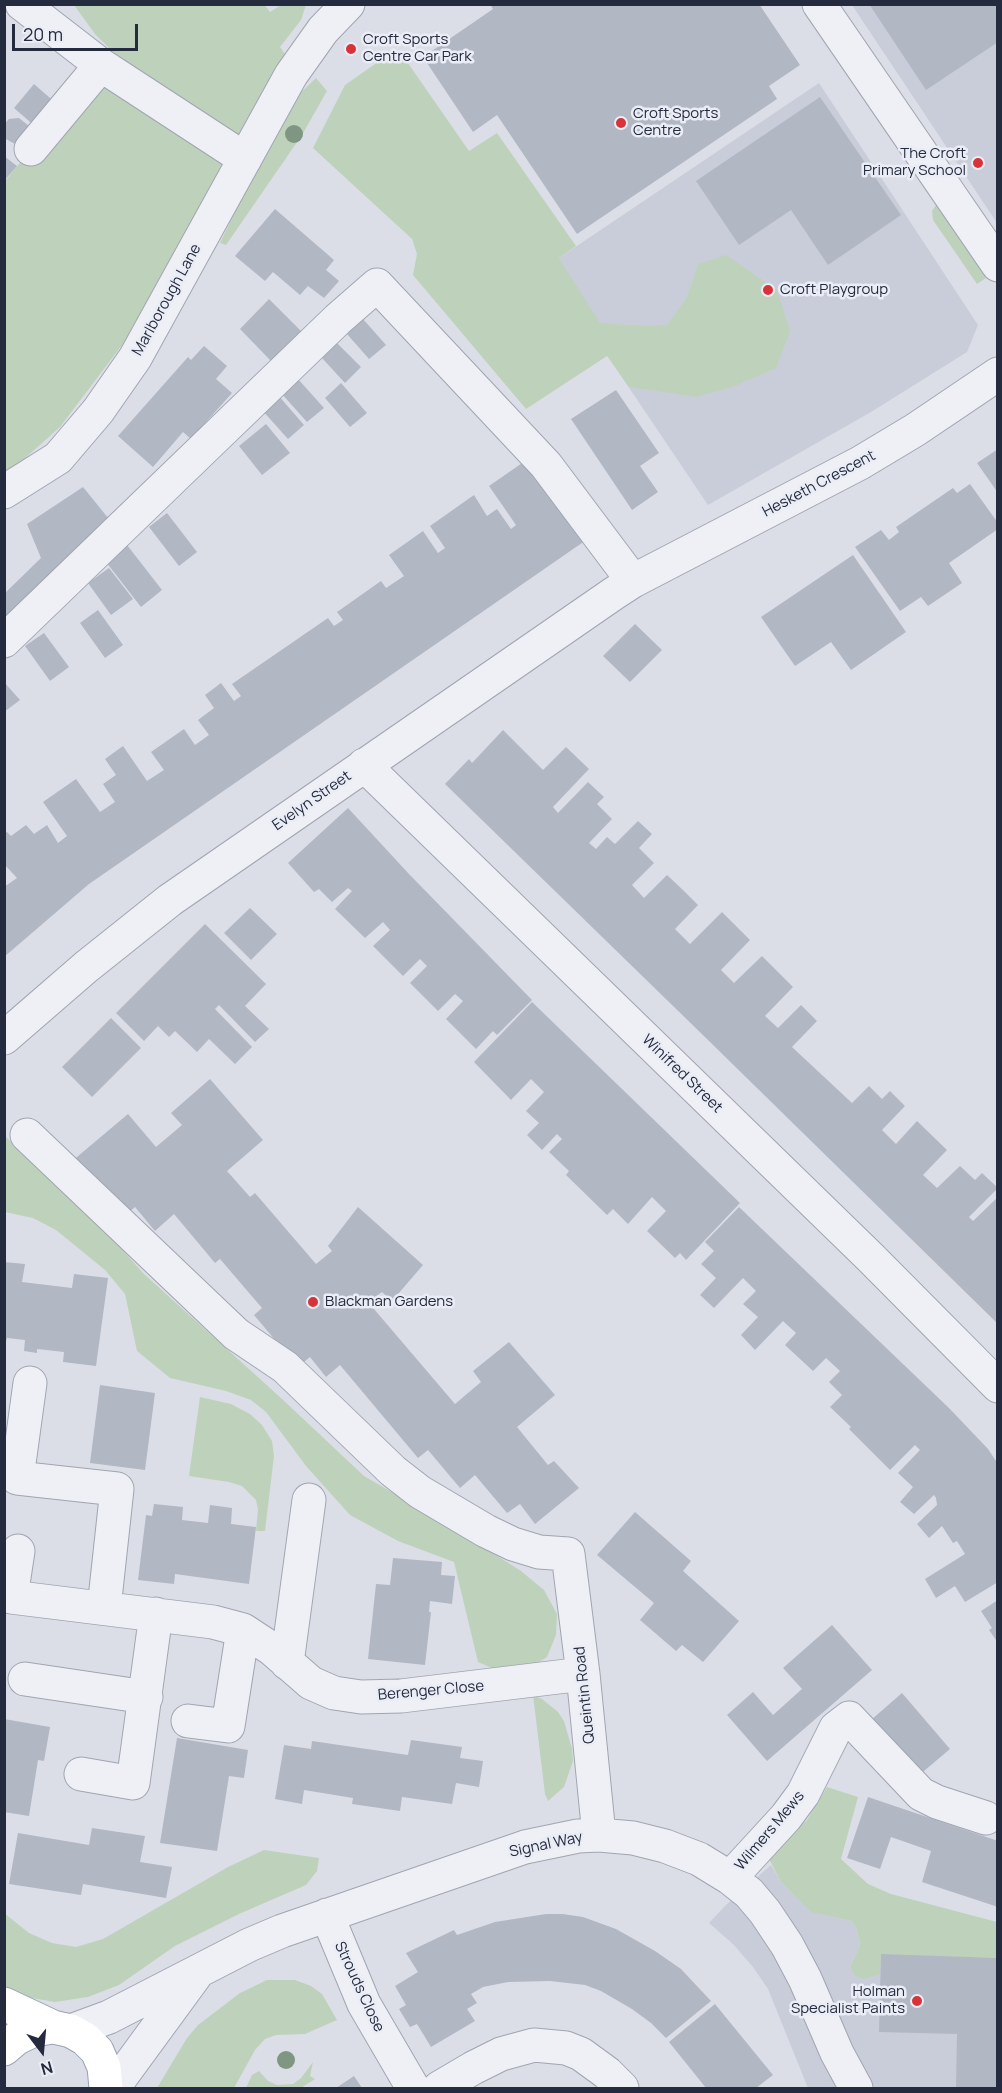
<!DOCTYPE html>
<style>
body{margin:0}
#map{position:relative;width:1002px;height:2093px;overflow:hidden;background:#dbdee7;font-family:Manrope,sans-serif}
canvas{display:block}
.frame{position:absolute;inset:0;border:6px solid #242b3e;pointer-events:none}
.north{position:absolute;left:12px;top:2021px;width:60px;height:60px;-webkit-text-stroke:4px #eaedf5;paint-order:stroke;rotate:164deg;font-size:16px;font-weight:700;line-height:24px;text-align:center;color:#242b3e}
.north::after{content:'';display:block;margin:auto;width:21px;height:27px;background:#242b3e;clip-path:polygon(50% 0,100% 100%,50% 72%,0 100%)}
.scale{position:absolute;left:12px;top:24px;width:126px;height:27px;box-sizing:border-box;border:3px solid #242b3e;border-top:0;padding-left:8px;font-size:18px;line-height:21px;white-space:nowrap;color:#242b3e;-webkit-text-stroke:4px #eaedf5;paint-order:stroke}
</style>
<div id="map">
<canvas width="1002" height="2093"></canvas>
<div class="frame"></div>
<div class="north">N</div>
<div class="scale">20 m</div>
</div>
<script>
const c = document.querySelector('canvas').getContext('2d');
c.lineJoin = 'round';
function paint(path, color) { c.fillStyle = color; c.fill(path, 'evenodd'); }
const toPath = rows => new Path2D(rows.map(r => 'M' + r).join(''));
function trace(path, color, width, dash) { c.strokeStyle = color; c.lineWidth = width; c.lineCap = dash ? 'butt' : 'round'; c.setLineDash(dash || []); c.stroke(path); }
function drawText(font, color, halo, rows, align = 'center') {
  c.font = font + ' Manrope,sans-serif'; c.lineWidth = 5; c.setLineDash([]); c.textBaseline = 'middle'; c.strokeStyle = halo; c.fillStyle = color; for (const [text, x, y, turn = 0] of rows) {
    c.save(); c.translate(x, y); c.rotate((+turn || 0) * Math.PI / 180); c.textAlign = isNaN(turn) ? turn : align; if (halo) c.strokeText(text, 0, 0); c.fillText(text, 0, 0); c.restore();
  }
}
paint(toPath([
 [852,5,997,5,997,223,918,104],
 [819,83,978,325,967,352,871,412,708,505,607,355,559,258],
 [771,1865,781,1882,811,1911,851,1921,856,1927,860,1945,850,1967,881,1954,997,1958,997,2088,808,2088,768,1989,753,1967,733,1944,709,1923,726,1905]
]), '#c9cdd9');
paint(toPath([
 [264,4,270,12,281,5,306,5,301,20,280,47,290,61,241,140,113,52,95,34,74,5],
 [401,53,469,151,497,133,576,246,559,258,600,323,645,326,667,325,687,297,698,264,726,255,777,290,790,331,776,368,735,386,696,397,629,387,607,356,526,409,413,275,417,254,412,239,313,148,345,85,388,55],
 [316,78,327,91,302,135,226,245,220,243,277,125,295,98],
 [102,82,231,167,157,299,60,427,5,476,5,181,17,166],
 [936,205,986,278,977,284,933,220,932,211],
 [4,1135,103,1228,144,1274,281,1398,364,1476,447,1524,521,1571,544,1590,557,1614,556,1635,547,1657,533,1666,496,1670,478,1662,454,1562,398,1541,350,1515,306,1466,266,1412,251,1400,226,1391,170,1378,137,1351,125,1294,105,1270,56,1230,33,1218,5,1212],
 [200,1397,231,1404,250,1414,262,1425,272,1441,274,1456,265,1531,256,1531,258,1509,256,1500,242,1486,229,1482,189,1476],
 [533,1695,542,1699,558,1712,564,1721,572,1749,573,1761,564,1787,548,1801,545,1794],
 [827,1787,858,1797,841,1859,868,1884,891,1894,997,1922,997,1958,881,1955,880,1974,864,1979,855,1976,850,1967,860,1945,856,1927,851,1921,811,1912,781,1882,768,1857,807,1820],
 [264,1850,319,1858,317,1871,306,1885,239,1914,175,1946,119,1985,88,1997,55,2002,26,1997,5,1989,4,1913,29,1933,52,1943,76,1947,103,1939,228,1867],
 [267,1980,295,1980,311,1986,322,1994,337,2020,305,2034,276,2035,265,2039,255,2050,234,2088,157,2088,187,2038,198,2025,240,1993],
 [313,2062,310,2076,315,2079,301,2088,246,2088,252,2075,259,2071,268,2081,277,2085,293,2084,301,2078]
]), '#bed2bb');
paint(toPath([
 [490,4,759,4,800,65,769,86,777,99,577,234,497,115,473,132,423,57,493,9],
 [869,4,998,4,998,42,926,90],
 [34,84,57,104,37,128,14,108],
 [820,97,901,215,828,265,791,210,739,245,696,181],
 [19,118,29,126,19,144,15,144,4,138,4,124,9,119],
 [4,156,17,166,4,181],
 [275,209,334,260,326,270,339,281,324,298,308,286,300,295,273,272,265,281,235,256],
 [269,299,301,331,271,361,240,329],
 [363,319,386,345,369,359,347,334],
 [337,343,361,367,345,383,322,358],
 [204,346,227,366,216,379,232,393,191,439,183,432,153,467,118,436,188,357,191,360],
 [298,379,324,408,307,422,281,393],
 [341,383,367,413,350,427,325,398],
 [616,390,659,453,640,466,658,492,632,510,571,419],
 [278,395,304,425,288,439,262,410],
 [266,424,290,453,262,475,239,446],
 [998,449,998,493,977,463],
 [528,459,592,536,89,884,4,957,4,887,17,878,4,864,4,834,7,832,11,836,26,825,34,834,47,825,58,843,67,836,43,802,76,779,100,812,115,802,103,784,116,775,105,759,123,746,147,781,164,770,151,752,184,729,195,745,209,735,198,720,214,708,205,695,221,683,234,701,241,696,232,684,328,618,334,626,343,620,337,612,381,581,386,588,404,576,389,555,423,531,438,553,445,548,430,526,474,495,487,516,497,509,511,529,516,525,489,486],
 [970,484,998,523,998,529,949,563,962,583,928,606,921,597,900,611,855,547,881,530,889,540,899,532,896,527,953,488,957,493],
 [83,487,113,524,4,626,4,594,41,558,27,524],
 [167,513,197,552,179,566,149,527],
 [127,545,162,590,141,607,106,562],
 [853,555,906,632,851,670,831,642,795,666,761,617],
 [109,568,133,599,111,615,88,583],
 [98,610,123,645,105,658,80,623],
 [635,624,662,650,630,682,603,656],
 [44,633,69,667,50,681,25,646],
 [4,682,20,700,4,712],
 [503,730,543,770,566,747,589,769,553,807,558,813,588,782,604,797,597,804,612,819,589,843,596,849,607,837,615,844,638,821,652,834,639,848,654,863,632,885,644,898,667,875,683,890,698,905,675,929,690,944,722,912,750,940,721,970,734,983,762,956,793,987,765,1016,778,1028,801,1005,817,1021,792,1047,852,1103,869,1086,882,1099,890,1091,905,1106,882,1130,896,1144,917,1121,947,1150,923,1175,937,1188,960,1166,975,1180,982,1173,998,1188,969,1217,973,1221,998,1197,998,1324,708,1040,445,784,469,759,472,763],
 [348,808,409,874,532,1000,497,1035,493,1031,476,1049,446,1019,463,1001,455,994,438,1011,410,983,427,966,420,959,403,976,373,946,390,930,383,922,365,938,335,909,352,891,348,888,332,902,319,889,314,892,288,863],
 [250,908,277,934,251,960,224,933],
 [205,924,266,984,245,1006,269,1029,255,1042,219,1005,215,1009,252,1047,235,1064,209,1039,197,1052,175,1031,169,1037,158,1026,144,1041,116,1013],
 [532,1002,740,1203,686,1260,680,1253,675,1258,647,1231,666,1211,652,1197,628,1224,613,1209,607,1215,566,1175,569,1171,549,1152,562,1139,557,1134,542,1150,527,1135,539,1123,526,1111,544,1092,531,1079,511,1100,474,1062],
 [111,1018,141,1048,92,1097,62,1067],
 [210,1079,263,1140,227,1171,250,1197,255,1193,316,1264,332,1251,328,1246,358,1207,423,1265,392,1301,382,1292,368,1302,455,1404,481,1382,473,1371,509,1342,555,1395,517,1427,548,1465,554,1461,579,1488,535,1524,520,1504,507,1513,475,1475,460,1488,428,1450,418,1458,340,1365,326,1377,310,1357,298,1367,254,1315,262,1308,220,1259,215,1263,174,1214,155,1231,135,1207,121,1219,71,1162,128,1114,156,1147,182,1125,171,1113],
 [739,1207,950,1409,988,1449,998,1464,998,1582,965,1602,955,1586,936,1598,925,1579,965,1554,957,1541,953,1543,942,1526,929,1538,917,1524,937,1505,936,1498,934,1495,914,1514,900,1502,913,1487,898,1473,920,1450,915,1445,890,1470,849,1429,851,1427,830,1407,842,1395,829,1382,840,1371,826,1358,813,1371,785,1345,796,1333,783,1321,755,1350,741,1335,758,1317,743,1304,756,1291,743,1278,714,1308,700,1295,716,1278,701,1264,714,1251,705,1242],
 [4,1262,25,1264,22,1282,72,1288,74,1274,108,1278,96,1366,63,1362,64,1352,37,1349,37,1353,24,1351,25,1340,7,1338,4,1347],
 [100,1385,155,1393,145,1470,90,1463],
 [154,1504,183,1507,182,1520,208,1523,210,1505,232,1508,231,1524,256,1527,249,1584,175,1574,174,1584,138,1580,146,1515,152,1516],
 [635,1512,691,1561,683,1571,739,1621,703,1662,682,1645,676,1651,640,1620,654,1603,597,1555],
 [393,1558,442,1562,441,1575,455,1576,452,1604,430,1601,429,1612,431,1612,425,1665,368,1659,376,1584,390,1585],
 [998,1600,998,1643,989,1630,992,1628,981,1611],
 [832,1625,872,1670,767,1761,727,1715,753,1692,773,1715,802,1689,783,1668],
 [902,1693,950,1749,918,1776,871,1720],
 [4,1719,50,1727,44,1761,38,1760,29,1816,4,1812],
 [177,1738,248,1750,244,1778,229,1776,217,1851,160,1843],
 [411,1740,462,1747,460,1758,483,1761,479,1787,456,1783,452,1804,402,1797,400,1811,352,1804,353,1798,304,1790,302,1804,275,1799,284,1745,311,1749,312,1741,408,1755],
 [868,1797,998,1841,998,1907,922,1882,931,1851,891,1837,880,1869,847,1858],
 [92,1828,145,1836,140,1862,172,1867,166,1898,83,1884,81,1895,9,1884,18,1833,89,1845],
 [546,1914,563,1914,583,1917,616,1929,655,1951,681,1969,711,2001,666,2038,651,2023,632,2009,601,1991,585,1985,550,1981,508,1982,483,1987,471,1994,477,2003,467,2009,475,2021,431,2047,417,2024,410,2027,399,2009,406,2005,395,1986,418,1972,406,1953,454,1930,457,1935,495,1922],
 [881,1954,998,1958,998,2088,956,2088,957,2034,879,2032],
 [715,2004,773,2075,756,2088,706,2088,669,2042],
 [354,2076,362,2088,336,2088]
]), '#b2b7c4');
const minor = toPath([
 [22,4,101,65,245,159],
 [819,4,998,265],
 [31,149,101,65],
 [4,492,58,458,98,411,135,358,291,75,323,30,348,4],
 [4,641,338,319,377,285,546,465,633,581],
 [364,765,871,1258,998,1386],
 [4,1038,86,967,170,900,613,594,633,581,860,463,915,430,998,374],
 [27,1135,236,1334,285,1367,393,1471,420,1492,486,1531,513,1544,539,1552,568,1554,583,1674,599,1835],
 [30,1383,17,1478,117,1489,104,1608],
 [18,1551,11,1597,213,1622,243,1630,272,1649,311,1683,334,1693,361,1697,401,1696,583,1674],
 [287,1663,309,1500],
 [25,1679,146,1697],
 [188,1721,228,1726,243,1630],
 [81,1774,133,1783,156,1614],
 [730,1878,786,1817,803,1794,836,1728,849,1718,921,1794,937,1802,986,1818],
 [327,1915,364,2004,413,2088],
 [71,2031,109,2017,249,1945,282,1931,525,1847,578,1836,599,1835,633,1838,665,1846,699,1859,730,1878,749,1893,765,1912,787,1945,805,1979,837,2053,856,2088],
 [113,2088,195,1976],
 [439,2088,473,2068,501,2054,534,2045,566,2048,581,2054,607,2073,622,2088]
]);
const major = toPath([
 [4,2004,53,2027],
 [4,2049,17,2038,34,2030,53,2027,71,2031,85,2039,97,2051,104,2067,106,2088]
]);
trace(minor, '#a0a5b1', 35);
trace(major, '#99a1b4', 35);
trace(minor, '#eef0f5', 33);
trace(major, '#fff', 33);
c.fillStyle = '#7f9682';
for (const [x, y] of [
 [294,134],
 [286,2060]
]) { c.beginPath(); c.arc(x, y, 9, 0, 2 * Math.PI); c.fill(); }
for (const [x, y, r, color] of [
 [351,49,6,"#d9333a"],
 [621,123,6,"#d9333a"],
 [978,163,6,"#d9333a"],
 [768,290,6,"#d9333a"],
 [313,1302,6,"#d9333a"],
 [917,2001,6,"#d9333a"]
]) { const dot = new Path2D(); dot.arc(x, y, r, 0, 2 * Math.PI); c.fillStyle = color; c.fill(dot); trace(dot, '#eaedf5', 2); }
drawText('15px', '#242b3e', '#eaedf5', [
 ["Croft Sports",363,40],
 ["Centre Car Park",363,57],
 ["Croft Sports",633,114],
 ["Centre",633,131],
 ["The Croft",966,154,"right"],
 ["Primary School",966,171,"right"],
 ["Croft Playgroup",780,290],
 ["Blackman Gardens",325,1302],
 ["Holman",905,1992,"right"],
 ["Specialist Paints",905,2009,"right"]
], 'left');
drawText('15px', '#242b3e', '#eaedf5', [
 ["Marlborough Lane",167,300,-61],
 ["Hesketh Crescent",819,484,-28],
 ["Evelyn Street",312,801,-35],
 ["Winifred Street",682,1074,44],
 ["Berenger Close",431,1691,-5],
 ["Queintin Road",585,1695,-96],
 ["Wilmers Mews",770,1831,-50],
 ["Signal Way",546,1845,-12],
 ["Strouds Close",359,1987,65]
]);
</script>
